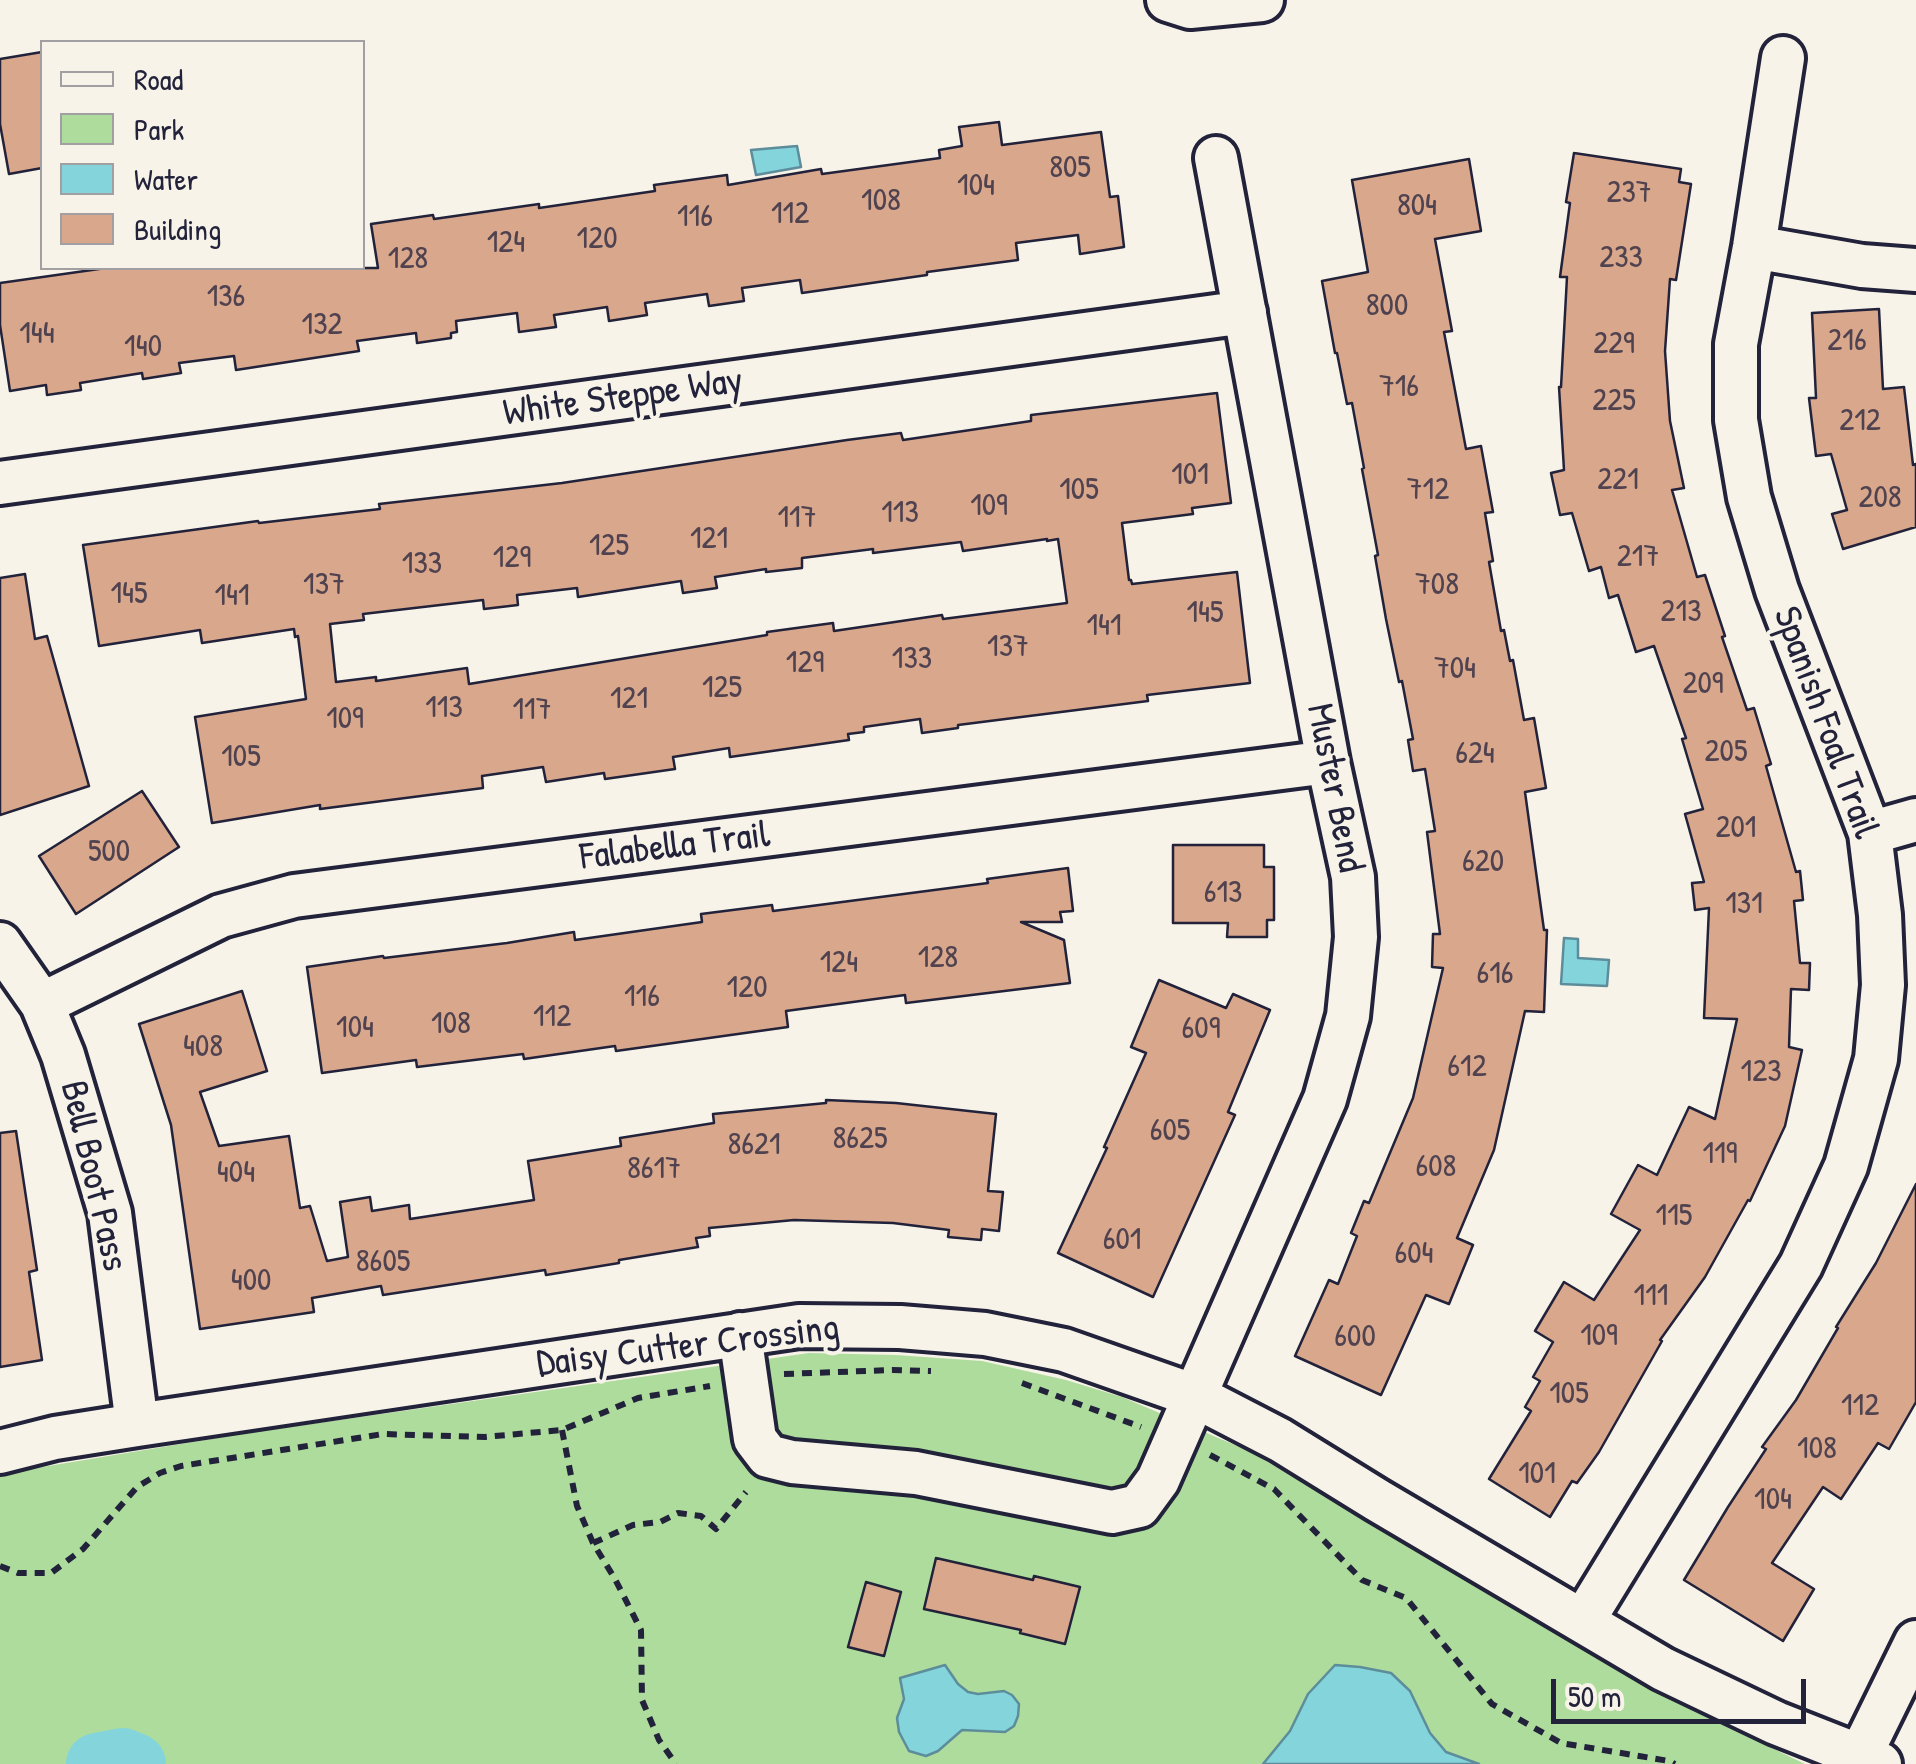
<!DOCTYPE html>
<style>
body{margin:0}
#map{position:relative;width:1916px;height:1764px;overflow:hidden;background:#f7f3e8;font-family:"Patrick Hand",sans-serif}
canvas{display:block}
.legend{position:absolute;left:40px;top:40px;width:325px;height:230px;box-sizing:border-box;background:#f7f3e8;border:2px solid #a29fa3;margin:0;padding:12px 18px;list-style:none;font-size:30px;color:#22223b}
.legend li{display:flex;align-items:center;gap:20px;height:50px}
.legend b{width:50px;border:2px solid #a29fa3}
.scale{position:absolute;left:1551px;top:1679px;width:255px;height:45px;box-sizing:border-box;border:5px solid #22223b;border-top:0;padding-left:12px;font-size:30px;line-height:35px;white-space:nowrap;color:#22223b;-webkit-text-stroke:8px #f7f3e8;paint-order:stroke}
</style>
<div id="map">
<canvas width="1916" height="1764"></canvas>
<ul class="legend">
<li><b style="height:12px;background:#f7f3e8"></b>Road</li>
<li><b style="height:28px;background:#addc9c"></b>Park</li>
<li><b style="height:28px;background:#84d5db"></b>Water</li>
<li><b style="height:28px;background:#d9a78c"></b>Building</li>
</ul>
<div class="scale">50 m</div>
</div>
<script>
const c = document.querySelector('canvas').getContext('2d');
c.lineJoin = 'round';
function paint(path, color) { c.fillStyle = color; c.fill(path, 'evenodd'); }
const toPath = rows => new Path2D(rows.map(r => 'M' + r).join(''));
function trace(path, color, width, dash) { c.strokeStyle = color; c.lineWidth = width; c.lineCap = dash ? 'butt' : 'round'; c.setLineDash(dash || []); c.stroke(path); }
function drawText(font, color, halo, rows, align = 'center') {
  c.font = font + ' "Patrick Hand",sans-serif'; c.lineWidth = 8; c.setLineDash([]); c.textBaseline = 'middle'; c.strokeStyle = halo; c.fillStyle = color; for (const [text, x, y, turn = 0] of rows) {
    c.save(); c.translate(x, y); c.rotate((+turn || 0) * Math.PI / 180); c.textAlign = isNaN(turn) ? turn : align; if (halo) c.strokeText(text, 0, 0); c.fillText(text, 0, 0); c.restore();
  }
}
paint(toPath([
 [809,1353,896,1355,982,1361,1066,1380,1122,1397,1249,1451,1658,1693,1805,1764,0,1764,0,1474,241,1434]
]), '#addc9c');
const water = toPath([
 [797,146,801,167,756,175,751,150,797,146],
 [1564,938,1578,939,1578,958,1609,960,1607,986,1561,984,1564,938],
 [945,1665,958,1684,968,1692,978,1694,1004,1691,1012,1695,1019,1704,1018,1716,1014,1726,1005,1732,962,1730,938,1751,926,1756,909,1751,899,1732,897,1718,904,1699,900,1678,945,1665],
 [1335,1665,1360,1667,1391,1673,1410,1691,1430,1733,1446,1752,1479,1764,1263,1764,1290,1731,1308,1694,1335,1665]
]);
paint(water, '#84d5db');
trace(water, '#5d8d9b', 2.5);
trace(toPath([
 [97,1764,123,1759,135,1764]
]), '#84d5db', 62);
const building = toPath([
 [42,52,42,168,9,174,0,124,0,59,42,52],
 [999,122,1002,145,1101,132,1110,197,1118,196,1124,247,1080,254,1078,235,1016,243,1018,260,927,272,927,275,802,293,800,280,742,288,744,301,709,306,707,294,645,303,647,315,609,321,607,307,554,315,556,327,519,332,517,313,456,321,457,332,451,333,451,338,417,343,416,333,357,341,359,351,236,370,234,356,179,363,181,373,143,379,142,373,80,383,81,390,47,395,46,385,10,391,0,325,0,283,106,268,378,268,371,224,433,215,434,219,539,204,539,208,655,191,654,185,727,175,728,185,821,169,822,174,940,158,939,150,962,146,959,127,999,122],
 [1574,153,1681,169,1679,182,1691,184,1676,280,1670,279,1665,351,1670,421,1684,488,1672,490,1697,577,1705,575,1725,636,1722,637,1747,710,1754,708,1771,764,1766,766,1796,872,1800,871,1803,900,1794,901,1800,963,1810,963,1809,990,1791,989,1789,1047,1802,1050,1785,1126,1750,1201,1748,1200,1705,1277,1660,1340,1662,1341,1599,1452,1577,1483,1572,1481,1550,1517,1489,1479,1531,1411,1525,1407,1540,1381,1533,1377,1553,1342,1535,1331,1564,1282,1594,1300,1640,1230,1611,1214,1638,1165,1657,1175,1689,1107,1715,1119,1737,1019,1704,1018,1709,908,1695,910,1692,883,1704,882,1685,814,1703,809,1682,739,1686,738,1654,646,1636,652,1618,595,1609,598,1601,567,1589,571,1572,513,1560,515,1551,473,1564,470,1559,387,1561,387,1567,277,1560,277,1570,203,1566,202,1574,153],
 [1469,159,1481,231,1435,239,1452,331,1444,332,1466,449,1481,446,1493,512,1485,513,1493,561,1489,562,1501,631,1504,630,1510,661,1513,660,1524,720,1534,718,1546,788,1525,792,1544,930,1547,930,1544,1012,1525,1011,1494,1150,1457,1238,1473,1245,1449,1304,1426,1295,1381,1395,1295,1356,1329,1280,1338,1284,1357,1236,1351,1233,1364,1201,1369,1203,1413,1098,1443,968,1432,967,1433,934,1440,934,1427,832,1435,831,1425,769,1413,771,1408,740,1413,739,1402,681,1399,682,1386,619,1375,556,1378,555,1362,469,1364,468,1352,403,1347,404,1337,353,1335,353,1322,281,1368,272,1352,180,1469,159],
 [1879,309,1883,389,1904,387,1913,465,1916,464,1916,527,1843,549,1832,514,1847,510,1831,454,1816,456,1809,398,1816,398,1812,313,1879,309],
 [1217,393,1231,503,1192,508,1193,514,1122,523,1129,580,1131,580,1132,584,1237,572,1250,683,1147,695,1148,701,958,725,958,728,922,733,920,719,864,727,864,732,848,734,849,740,730,757,729,748,673,757,675,769,605,779,604,773,546,782,543,767,482,776,483,788,320,809,320,805,212,823,195,717,306,699,298,636,295,637,294,629,202,643,200,630,99,646,83,545,258,521,259,523,380,509,379,504,562,483,847,440,901,433,903,440,1031,421,1031,415,1217,393],
 [1047,539,1047,541,1058,539,1067,603,943,619,942,615,834,631,833,623,767,632,767,635,469,684,467,668,376,681,376,677,336,682,330,624,364,620,363,614,483,600,484,609,518,605,517,595,577,588,578,597,681,581,683,593,717,588,715,577,766,569,766,572,802,568,802,558,873,549,873,553,961,542,963,551,1047,539],
 [25,574,35,639,47,636,89,786,0,815,0,578,25,574],
 [142,791,179,847,76,914,39,856,142,791],
 [1173,845,1264,845,1264,867,1274,867,1274,920,1267,920,1267,937,1227,937,1228,923,1173,923,1173,845],
 [1068,868,1073,911,1060,912,1062,922,1021,922,1064,940,1070,983,906,1003,905,995,786,1011,788,1027,616,1051,615,1046,524,1059,523,1054,417,1067,416,1060,322,1073,307,967,383,956,384,958,507,943,574,932,575,940,702,922,701,914,772,905,773,911,988,883,987,879,1068,868],
 [1159,980,1226,1008,1233,994,1270,1010,1228,1112,1235,1115,1153,1297,1058,1253,1107,1148,1104,1147,1146,1053,1131,1047,1159,980],
 [242,991,267,1071,200,1092,219,1146,289,1136,300,1208,310,1206,327,1261,348,1257,340,1202,370,1197,372,1211,409,1205,410,1219,534,1200,528,1161,621,1146,620,1138,714,1123,713,1114,826,1103,826,1100,896,1103,996,1114,988,1191,1003,1192,999,1231,982,1229,981,1240,948,1237,949,1230,893,1223,794,1220,709,1228,710,1236,696,1238,698,1247,619,1260,619,1263,546,1275,545,1270,383,1295,381,1286,312,1298,314,1312,200,1329,171,1125,139,1024,242,991],
 [16,1131,37,1270,29,1272,42,1360,0,1367,0,1133,16,1131],
 [1916,1184,1916,1402,1889,1449,1878,1443,1841,1499,1823,1487,1772,1563,1814,1589,1783,1641,1684,1580,1728,1507,1766,1449,1762,1447,1796,1400,1838,1328,1836,1327,1876,1263,1916,1184],
 [936,1558,1033,1580,1034,1576,1080,1587,1065,1644,1020,1633,1021,1630,924,1609,936,1558],
 [866,1582,901,1592,884,1656,848,1647,866,1582]
]);
paint(building, '#d9a78c');
trace(building, '#22223b', 2.5);
const minor = toPath([
 [1168,0,1190,7,1262,0],
 [1754,247,1862,266,1916,270],
 [0,483,1245,312],
 [1870,833,1916,820],
 [0,944,42,1004,63,1055,110,1213,137,1425],
 [42,1004,221,916,294,896,1328,762],
 [740,1334,755,1439,768,1456,792,1462,916,1473,1112,1512,1139,1506,1158,1480,1325,1099,1348,1016,1356,937,1353,877,1328,762,1216,158],
 [0,1452,55,1438,137,1425,799,1326,900,1327,985,1334,1064,1350,1195,1396,1280,1440,1377,1500,1663,1669,1776,1723,1880,1764],
 [1583,1621,1801,1265,1846,1166,1876,1059,1883,985,1880,915,1870,833,1777,590,1749,497,1736,420,1736,344,1754,247,1783,58],
 [1856,1764,1916,1642]
]);
trace(minor, '#22223b', 50);
trace(toPath([
 [784,1374,892,1370,931,1371],
 [1022,1383,1141,1427],
 [562,1430,577,1506,593,1543,615,1579,641,1630,642,1700,659,1740,676,1764],
 [1210,1455,1274,1489,1362,1580,1406,1598,1492,1704,1561,1743,1669,1761,1675,1764],
 [593,1543,633,1525,660,1522,678,1513,701,1516,716,1529,746,1492],
 [0,1566,18,1573,51,1573,83,1549,137,1487,160,1473,181,1466,383,1434,485,1437,562,1430,638,1398,710,1386]
]), '#22223b', 6, [10, 8]);
trace(minor, '#f7f3e8', 42);
drawText('32px', '#50434f', null, [
 ["805",1070,168],
 ["104",976,186],
 ["237",1629,193],
 ["108",881,201],
 ["804",1417,206],
 ["112",790,214],
 ["116",695,217],
 ["120",597,239],
 ["124",506,243],
 ["233",1621,258],
 ["128",408,259],
 ["136",226,297],
 ["800",1387,306],
 ["132",322,325],
 ["144",37,334],
 ["216",1847,341],
 ["229",1614,344],
 ["140",143,347],
 ["716",1399,387],
 ["225",1614,401],
 ["212",1860,421],
 ["101",1190,475],
 ["221",1618,480],
 ["105",1079,490],
 ["712",1428,490],
 ["208",1880,498],
 ["109",989,506],
 ["113",900,513],
 ["117",797,518],
 ["121",709,539],
 ["125",609,546],
 ["217",1638,557],
 ["129",512,558],
 ["133",422,564],
 ["137",324,585],
 ["708",1437,585],
 ["145",129,594],
 ["141",232,596],
 ["213",1681,612],
 ["145",1205,613],
 ["141",1104,626],
 ["137",1008,647],
 ["133",912,659],
 ["129",805,663],
 ["704",1455,669],
 ["209",1703,684],
 ["125",722,688],
 ["121",629,699],
 ["113",444,708],
 ["117",532,710],
 ["109",345,719],
 ["205",1726,752],
 ["624",1475,754],
 ["105",241,757],
 ["201",1736,828],
 ["500",109,852],
 ["620",1483,862],
 ["613",1223,893],
 ["131",1744,904],
 ["128",938,958],
 ["124",839,963],
 ["616",1495,974],
 ["120",747,988],
 ["116",642,997],
 ["112",552,1017],
 ["108",451,1024],
 ["104",355,1028],
 ["609",1201,1029],
 ["408",203,1047],
 ["612",1467,1067],
 ["123",1761,1072],
 ["605",1170,1131],
 ["8625",860,1139],
 ["8621",754,1145],
 ["119",1720,1154],
 ["608",1436,1167],
 ["8617",654,1169],
 ["404",236,1173],
 ["115",1674,1216],
 ["601",1122,1240],
 ["604",1414,1254],
 ["8605",383,1262],
 ["400",251,1281],
 ["111",1651,1296],
 ["109",1599,1336],
 ["600",1355,1337],
 ["105",1569,1394],
 ["112",1860,1406],
 ["108",1817,1449],
 ["101",1537,1474],
 ["104",1773,1500]
]);
drawText('38px', '#22223b', '#f7f3e8', [
 ["White Steppe Way",623,398,-8],
 ["Spanish Foal Trail",1825,723,70],
 ["Muster Bend",1334,788,79],
 ["Falabella Trail",675,847,-7],
 ["Bell Boot Pass",93,1176,77],
 ["Daisy Cutter Crossing",688,1347,-7]
]);
</script>
